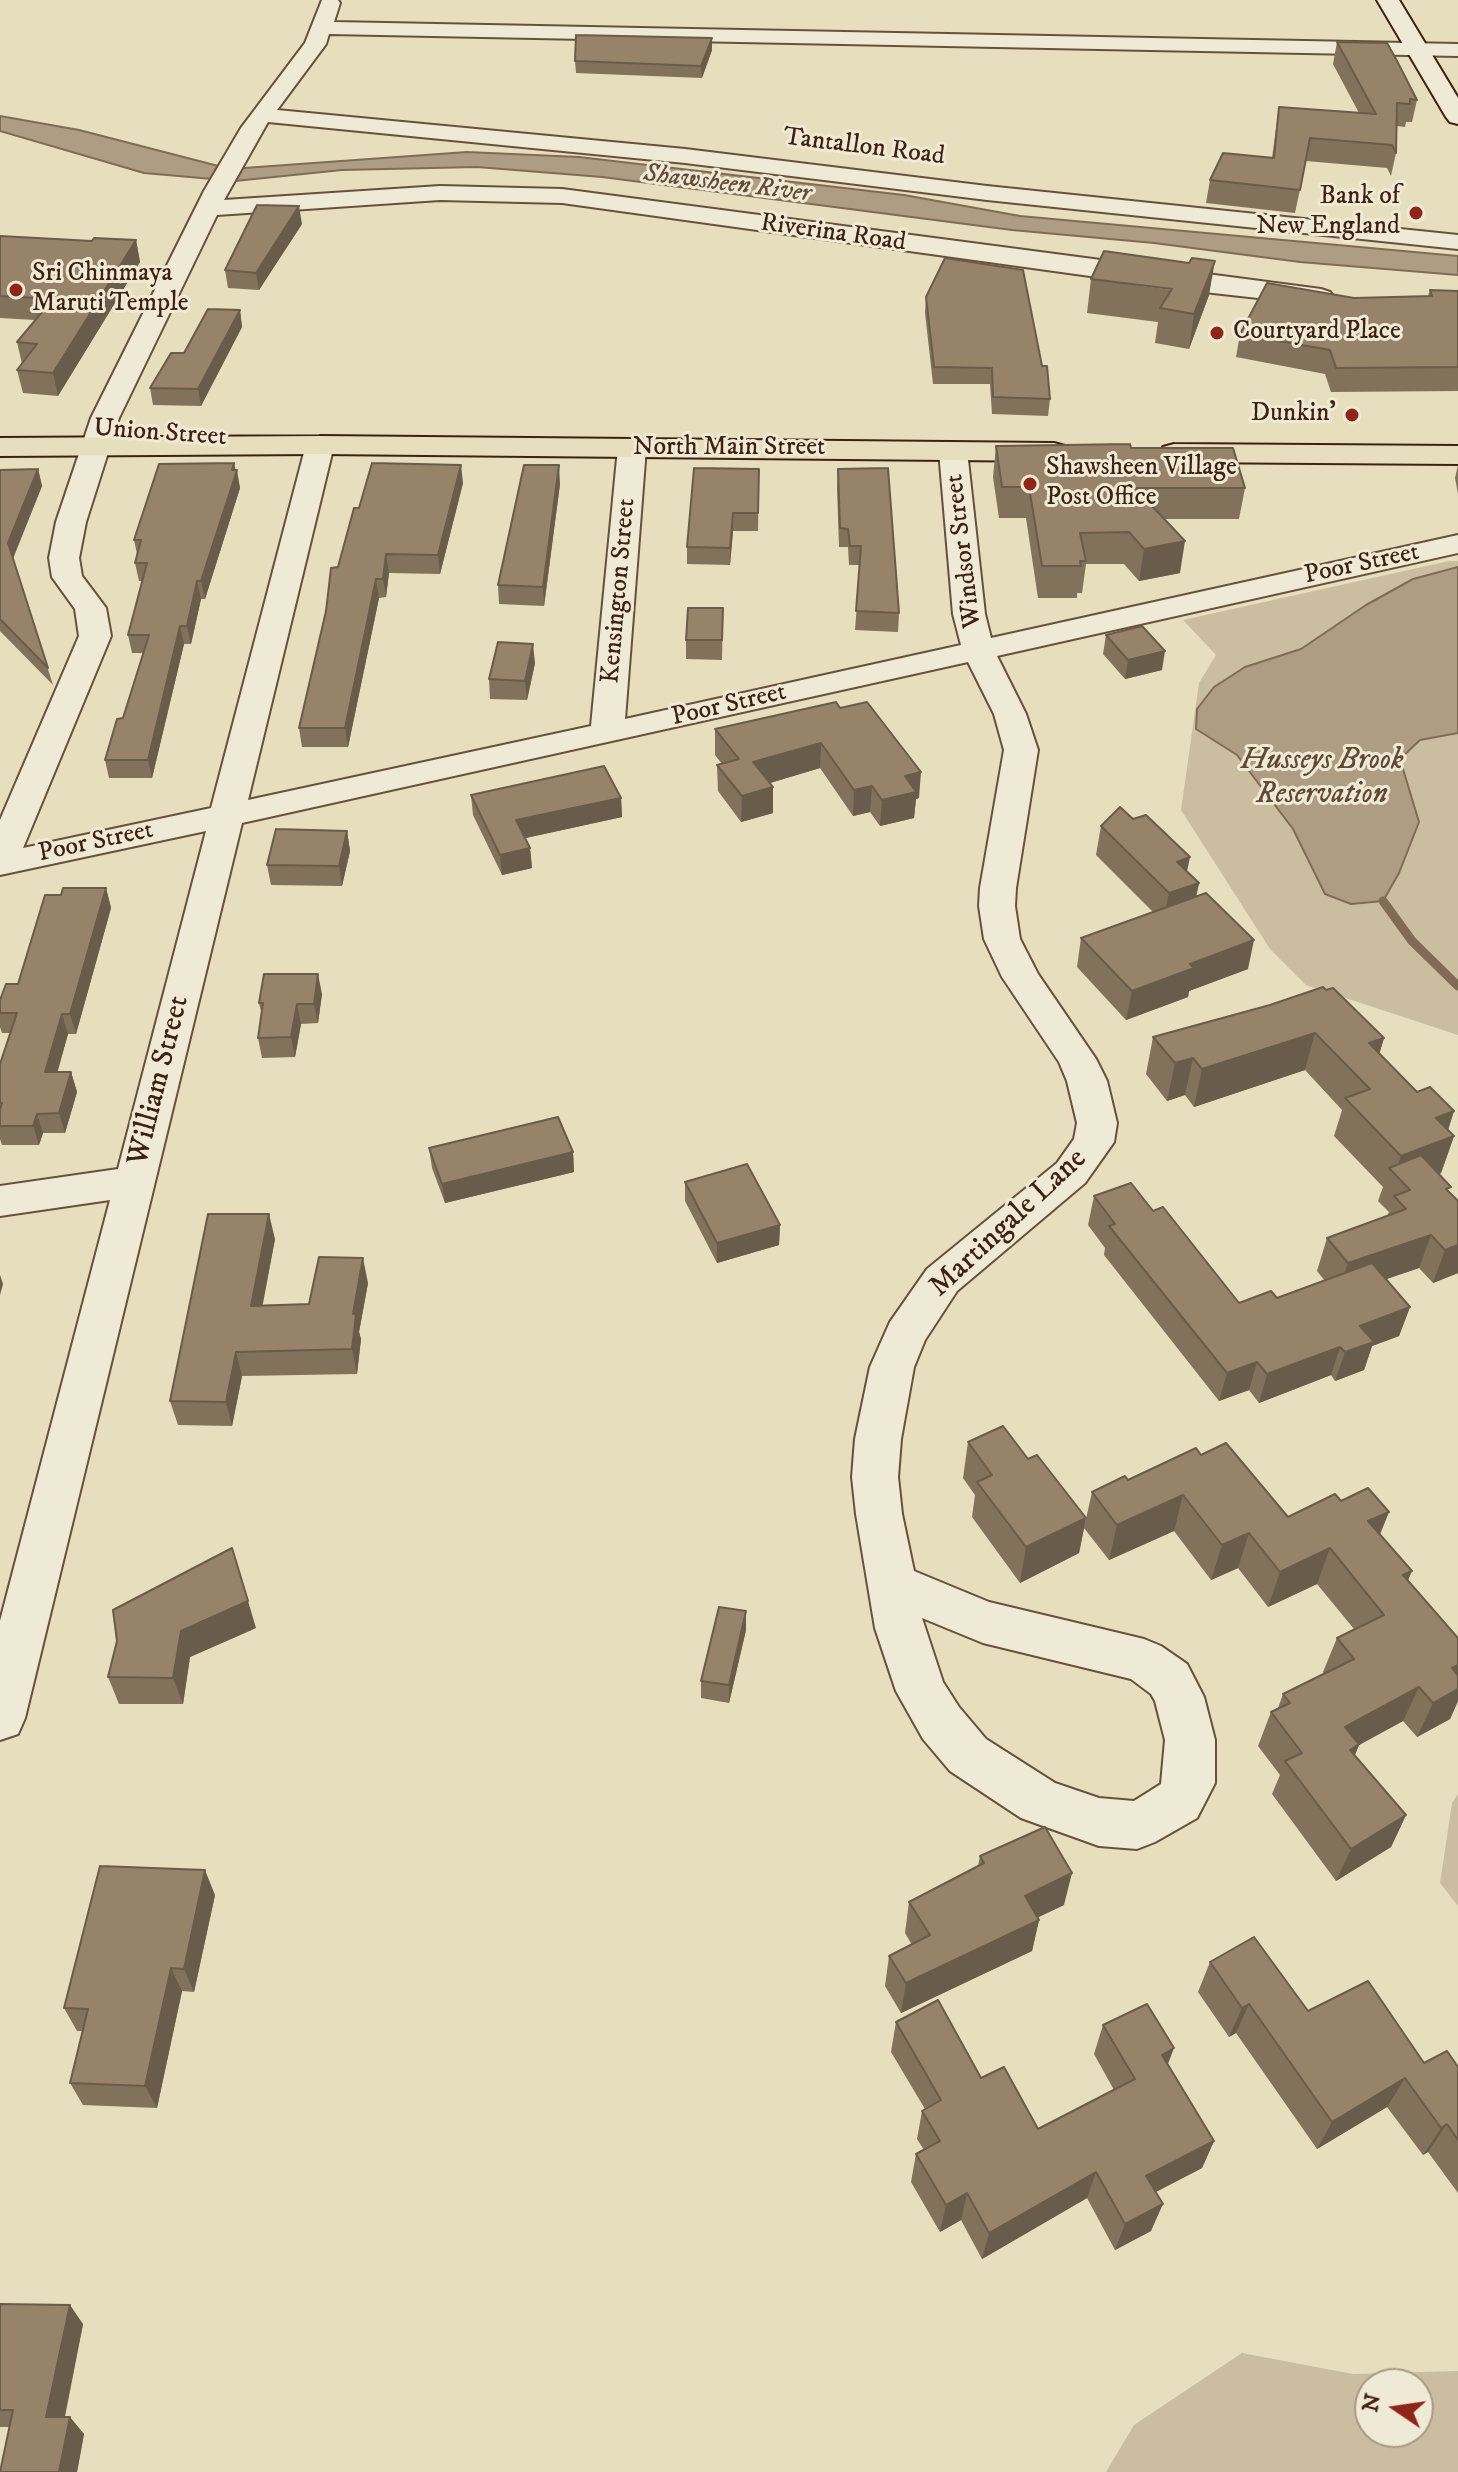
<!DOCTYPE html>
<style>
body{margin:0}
#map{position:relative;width:1458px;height:2472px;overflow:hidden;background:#e7debe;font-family:"IM FELL DW Pica",serif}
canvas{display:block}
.north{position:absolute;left:1354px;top:2368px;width:80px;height:80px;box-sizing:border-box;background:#efead5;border:2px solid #a99986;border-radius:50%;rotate:283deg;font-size:22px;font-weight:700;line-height:32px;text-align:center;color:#402010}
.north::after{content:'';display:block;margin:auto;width:28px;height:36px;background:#8f2418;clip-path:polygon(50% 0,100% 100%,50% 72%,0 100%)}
</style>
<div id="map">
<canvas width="1458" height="2472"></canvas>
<div class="north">N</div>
</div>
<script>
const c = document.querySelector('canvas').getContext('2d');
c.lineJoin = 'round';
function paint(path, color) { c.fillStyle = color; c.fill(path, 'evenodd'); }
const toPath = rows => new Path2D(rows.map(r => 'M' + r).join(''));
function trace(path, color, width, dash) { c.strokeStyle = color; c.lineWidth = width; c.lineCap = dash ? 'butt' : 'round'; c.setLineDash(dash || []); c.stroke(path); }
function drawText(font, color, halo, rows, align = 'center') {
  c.font = font + ' "IM FELL DW Pica",serif'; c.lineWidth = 6; c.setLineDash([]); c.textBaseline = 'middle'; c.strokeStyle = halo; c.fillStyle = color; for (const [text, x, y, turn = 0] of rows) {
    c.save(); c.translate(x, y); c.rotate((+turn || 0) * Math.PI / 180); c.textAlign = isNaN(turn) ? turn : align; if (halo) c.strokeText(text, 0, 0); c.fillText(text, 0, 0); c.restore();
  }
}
paint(toPath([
 [1449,561,1458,561,1458,1035,1306,985,1270,949,1181,810,1199,683,1216,655,1183,620],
 [1458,1794,1458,1906,1440,1883,1452,1803],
 [1242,2353,1353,2374,1458,2371,1458,2472,1106,2472,1134,2425],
 [1370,2384,1418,2384,1418,2432,1370,2432]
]), '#cbbea0');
const water = toPath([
 [0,116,79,130,230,169,467,152,579,157,904,195,1020,216,1458,256,1458,275,1300,262,1154,243,1012,230,602,177,477,167,342,170,235,181,144,173,0,131,0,116],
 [1458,567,1458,733,1420,740,1400,759,1419,822,1399,873,1383,901,1351,904,1325,894,1293,829,1237,755,1196,729,1197,709,1214,687,1245,667,1301,649,1366,605,1413,579,1458,567]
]);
paint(water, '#ae9d83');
trace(water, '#826b55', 2);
trace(toPath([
 [1383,901,1412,941,1458,986]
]), '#826b55', 9);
const street = toPath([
 [322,0,338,0,340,3,334,22,1458,44,1458,56,329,34,326,44,277,110,685,149,987,186,1458,235,1458,249,987,200,685,163,268,122,224,200,440,186,562,189,1321,289,1330,292,1334,297,1330,302,1321,305,1213,293,562,203,440,200,217,215,119,418,86,522,79,558,82,576,106,608,111,636,23,848,211,808,306,445,310,439,320,437,330,439,334,445,248,800,591,726,618,448,622,442,632,439,642,442,646,448,625,719,961,645,953,614,939,451,943,445,953,442,963,445,967,451,985,614,991,638,1458,535,1458,553,997,656,1026,714,1038,750,1016,888,1015,906,1020,939,1038,974,1096,1059,1107,1081,1117,1123,1114,1142,1085,1183,957,1291,925,1340,914,1367,901,1439,898,1477,902,1514,914,1571,989,1602,1144,1639,1161,1646,1187,1664,1204,1697,1215,1740,1215,1783,1197,1818,1155,1842,1137,1849,1099,1846,1021,1818,950,1771,923,1739,896,1691,875,1628,856,1514,852,1477,855,1439,870,1367,890,1322,927,1269,1057,1163,1074,1139,1077,1123,1067,1081,1059,1062,1002,977,984,939,979,906,980,888,1004,750,994,714,968,662,242,823,25,1718,18,1734,0,1740,0,1621,110,1200,0,1216,0,1186,118,1169,206,831,0,875,0,820,79,636,75,609,52,577,49,558,56,522,91,418,204,191,241,128,305,43,322,0],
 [922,1618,983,1643,1131,1679,1151,1694,1155,1701,1165,1740,1161,1784,1134,1801,1099,1798,1055,1783,986,1739,959,1707,943,1682,922,1618]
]);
const secondary = toPath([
 [1377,0,1399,0,1458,98,1458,124,1450,122,1446,117,1377,0]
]);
const primary = toPath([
 [320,436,1054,443,1065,446,1069,452,1065,458,1054,461,320,454,0,456,0,438,320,436],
 [1174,444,1458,446,1458,464,1174,462,1163,459,1159,453,1163,447,1174,444]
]);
trace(street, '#6a503c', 4);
trace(secondary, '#402010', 4);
trace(primary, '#402010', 4);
paint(street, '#efead5');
paint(secondary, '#efead5');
paint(primary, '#e7debe');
paint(toPath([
 [1337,42,1417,100,1412,122,1406,122,1405,127,1397,126,1396,153,1391,176,1387,168,1306,161,1295,213,1206,203,1210,180,1272,158,1279,107,1359,113,1333,64],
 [712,50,702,78,576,73,575,61],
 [302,224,259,290,228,288,225,270],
 [0,236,92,241,136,240,140,262,58,396,23,393,17,370,22,364,17,342,35,320,0,318],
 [1091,279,1209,295,1189,349,1155,343,1158,322,1087,313],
 [1430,290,1458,291,1458,391,1331,392,1325,374,1236,357,1240,334,1354,298,1428,296],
 [926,297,1042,366,1050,399,1048,416,992,414,990,384,933,384,925,313],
 [240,310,242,327,201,406,153,405,150,388,184,353],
 [996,446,1131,448,1245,488,1239,519,1164,519,1180,573,1139,581,1124,564,1086,564,1082,593,1077,593,1077,598,1038,598,1026,518,999,518,993,477],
 [234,463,240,488,205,599,201,599,191,644,184,644,152,778,109,778,105,760,123,718,143,653,132,653,128,635,142,581,139,581,135,563,137,554,134,540],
 [1458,465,1458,494,1455,478],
 [38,469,42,486,13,559,53,685,0,631,0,470],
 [759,469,758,531,733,531,730,565,687,564,687,547],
 [838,469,899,613,898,632,855,630,860,565,849,565,848,547,839,547,837,488],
 [463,483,440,574,389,573,386,597,379,598,348,747,302,747,299,728,359,508],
 [560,484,544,606,499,604,498,585],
 [723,608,722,660,686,659,686,640],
 [1106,635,1162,670,1125,679,1103,654],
 [535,663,527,700,490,699,489,679],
 [840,708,919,798,916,799,914,818,880,826,870,812,853,816,820,768,770,783,773,787,773,813,741,822,718,791,717,765,722,764,715,755,715,729],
 [471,795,621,798,622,817,525,838,530,848,532,868,502,875,473,815],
 [1101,826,1187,872,1199,883,1196,896,1248,969,1189,991,1188,997,1126,1020,1077,967,1081,938,1153,912,1096,855],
 [347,831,350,851,342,886,271,885,267,865],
 [106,888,111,908,76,1034,68,1034,57,1072,71,1072,77,1092,65,1133,43,1133,39,1145,2,1145,0,1139,0,1064,10,1033,2,1033,0,1027,0,1000,18,984,61,895],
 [322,994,318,1023,301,1024,295,1057,262,1058,258,1038,262,1015,259,1003],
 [1270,1005,1384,1038,1379,1054,1417,1092,1454,1111,1448,1130,1454,1136,1441,1173,1439,1174,1449,1192,1458,1273,1433,1283,1419,1268,1386,1279,1410,1307,1399,1336,1372,1346,1364,1370,1335,1381,1331,1375,1259,1403,1249,1390,1219,1401,1104,1255,1105,1248,1088,1225,1094,1196,1153,1211,1239,1303,1277,1298,1325,1281,1317,1271,1327,1238,1387,1216,1389,1212,1378,1201,1383,1187,1334,1136,1342,1110,1305,1070,1194,1107,1185,1095,1167,1101,1146,1074,1153,1037],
 [429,1148,573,1152,574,1172,445,1203,432,1168],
 [685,1182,780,1225,779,1245,717,1263,685,1201],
 [275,1239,262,1305,309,1304,368,1283,359,1332,361,1339,357,1374,242,1376,232,1426,178,1425,170,1401],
 [968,1442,1028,1459,1086,1518,1079,1553,1020,1583,972,1517,975,1495,963,1478],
 [1201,1455,1288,1517,1341,1501,1380,1535,1408,1580,1458,1638,1458,1701,1450,1719,1417,1737,1403,1721,1359,1745,1355,1755,1406,1815,1391,1847,1336,1881,1272,1794,1280,1775,1258,1746,1271,1712,1278,1708,1283,1694,1324,1674,1323,1672,1337,1638,1354,1629,1317,1584,1268,1607,1238,1568,1211,1580,1174,1531,1109,1560,1084,1528,1092,1492],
 [256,1628,190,1657,183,1704,119,1704,108,1677],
 [746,1630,729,1703,701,1698,701,1681],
 [980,1856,1064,1905,1038,1917,1039,1920,1032,1951,901,2013,885,1986,889,1956,912,1945,905,1933,909,1902,978,1866],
 [215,1895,194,1992,182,1991,157,2108,83,2105,70,2083,83,2031,77,2031,64,2008],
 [1210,1962,1308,2011,1424,2063,1458,2067,1458,2193,1428,2152,1423,2155,1387,2107,1317,2149,1236,2033,1229,2037,1198,1992],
 [896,2022,981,2078,1038,2129,1114,2090,1094,2054,1103,2025,1168,2064,1214,2141,1202,2168,1155,2192,1151,2231,1115,2250,1087,2198,982,2259,961,2220,940,2232,911,2182,916,2154,924,2150,917,2139,922,2111,925,2109,891,2052],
 [0,2304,83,2324,65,2417,84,2434,77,2472,0,2472,9,2427,0,2427]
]), '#82715b');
paint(toPath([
 [712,38,712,50,702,78,701,66],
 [299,206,302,224,259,290,256,273],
 [136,240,140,262,58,396,53,373],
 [1215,261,1209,295,1189,349,1194,314],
 [240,310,242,327,201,406,198,389],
 [234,463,236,475,237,470,240,488,205,599,201,581],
 [461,465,463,483,440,574,438,555],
 [559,465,560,484,544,606,543,587],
 [38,469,42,486,12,560,8,543],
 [733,513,733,531,730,565,730,548],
 [1185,541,1180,573,1139,581,1144,549],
 [386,554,389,573,386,597,383,579],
 [376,579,379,598,348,747,345,728],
 [197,581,201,599,191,644,187,626],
 [180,626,184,644,152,778,148,760],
 [533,644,535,663,527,700,525,681],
 [1165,651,1162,670,1125,679,1128,660],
 [821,743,820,768,753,788,753,762],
 [921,772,919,798,916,799,914,818,880,826,882,800,905,776],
 [872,786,870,812,853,816,854,790],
 [773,787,773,813,741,822,742,796],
 [621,798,622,817,517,840,516,820],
 [347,831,350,851,342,886,339,866],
 [530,848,532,868,502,875,500,855],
 [1190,857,1184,886,1177,862],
 [1199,883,1193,912,1163,922,1169,893],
 [106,888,111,908,76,1034,70,1014],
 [1254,940,1248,969,1189,991,1188,997,1126,1020,1132,991,1190,964],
 [318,974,322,994,318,1023,314,1004],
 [297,1004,301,1024,295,1057,291,1037],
 [62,1014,68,1034,52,1092,45,1072],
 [1315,1033,1305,1070,1194,1107,1202,1069],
 [1384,1038,1373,1075,1369,1043],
 [1193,1058,1185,1095,1167,1101,1175,1063],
 [71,1072,77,1092,65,1133,59,1113],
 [1454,1111,1445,1139,1454,1136,1441,1173,1407,1186,1395,1174,1401,1156,1436,1118],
 [37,1114,43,1133,39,1145,33,1126],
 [573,1152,574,1172,445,1203,442,1184],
 [269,1214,275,1239,258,1330,251,1306],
 [780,1225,779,1245,717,1263,717,1243],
 [1431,1235,1419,1268,1337,1296,1348,1263],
 [1458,1245,1458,1273,1433,1283,1445,1250],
 [363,1258,368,1283,359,1332,361,1339,357,1374,352,1349,353,1314],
 [0,1275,3,1284,0,1295],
 [1410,1307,1399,1336,1372,1346,1364,1370,1335,1381,1345,1352,1360,1326],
 [1340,1347,1331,1375,1259,1403,1267,1374],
 [236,1352,242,1376,232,1426,226,1402],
 [1257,1362,1249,1390,1219,1401,1227,1373],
 [1183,1495,1174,1531,1109,1560,1117,1525],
 [1389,1512,1375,1547,1368,1521],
 [1086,1518,1079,1553,1020,1583,1026,1547],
 [1249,1533,1238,1568,1211,1580,1222,1545],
 [1330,1548,1317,1584,1268,1607,1280,1572],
 [1412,1571,1397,1606,1403,1575],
 [248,1601,256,1628,190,1657,183,1704,173,1678,181,1631],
 [746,1611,746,1630,729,1703,729,1685],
 [1458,1665,1458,1701,1450,1719,1417,1737,1433,1703,1452,1668],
 [1419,1687,1403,1721,1359,1745,1345,1777,1345,1727],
 [1406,1815,1391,1847,1336,1881,1351,1849],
 [205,1870,215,1895,194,1992,184,1969],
 [1072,1873,1064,1905,1018,1927,1025,1896],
 [1039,1920,1032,1951,901,2013,906,1983],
 [171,1968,182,1991,157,2108,145,2086],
 [1249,2004,1236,2033,1229,2037,1242,2008],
 [1174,2048,1163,2077,1162,2055],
 [1405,2078,1387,2107,1317,2149,1332,2122],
 [1447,2124,1428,2152,1423,2155,1441,2128],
 [1214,2141,1202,2168,1135,2203,1146,2176],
 [1096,2172,1087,2198,982,2259,989,2233],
 [967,2193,961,2220,940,2232,946,2205],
 [1163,2204,1151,2231,1115,2250,1125,2224],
 [70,2305,83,2324,61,2434,46,2417],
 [70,2417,84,2434,77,2472,59,2472]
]), '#6a5c4a');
const building = toPath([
 [576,35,712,38,701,66,575,61,576,35],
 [1337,42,1387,43,1396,59,1417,100,1410,99,1410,104,1397,103,1396,153,1392,145,1310,138,1300,190,1210,180,1223,153,1274,158,1279,107,1376,114,1337,42],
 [257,205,299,206,256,273,225,270,257,205],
 [0,236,92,241,94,238,136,240,53,373,17,370,37,344,17,342,53,299,0,296,0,236],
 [1104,251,1189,263,1192,258,1215,261,1194,314,1160,308,1172,289,1091,279,1104,251],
 [945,258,1023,270,1042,366,1047,366,1050,399,993,397,992,368,934,367,926,297,945,258],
 [1267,283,1354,298,1432,296,1430,290,1458,291,1458,367,1336,368,1330,350,1240,334,1267,283],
 [208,309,240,310,198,389,150,388,171,353,184,353,208,309],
 [1130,444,1131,448,1233,448,1245,488,1135,488,1185,541,1144,549,1129,532,1080,533,1086,561,1080,561,1081,566,1042,566,1029,487,1002,487,996,446,1130,444],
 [234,463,232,470,237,470,201,581,197,581,187,626,180,626,148,760,105,760,117,719,123,718,149,635,128,635,147,563,135,563,141,540,134,540,159,464,234,463],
 [372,463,461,465,438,555,386,554,383,579,376,579,345,728,299,728,326,611,331,568,338,567,354,508,359,508,372,463],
 [524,465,559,465,543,587,498,585,524,465],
 [694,468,759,469,758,513,733,513,730,548,687,547,694,468],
 [888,468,899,613,856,611,861,546,850,546,848,529,840,528,838,469,888,468],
 [38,469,8,543,48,668,0,619,0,470,38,469],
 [688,608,723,608,722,640,686,640,688,608],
 [1142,626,1165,651,1128,660,1106,635,1142,626],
 [498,642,533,644,525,681,489,679,498,642],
 [836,702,840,708,867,702,921,772,905,776,916,792,882,800,872,786,854,790,821,743,753,762,773,787,742,796,717,765,739,759,715,729,836,702],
 [604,766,621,798,516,820,530,848,500,855,471,795,604,766],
 [1120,807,1133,819,1146,815,1190,857,1177,862,1199,883,1169,893,1101,826,1120,807],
 [276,829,347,831,339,866,267,865,276,829],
 [63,888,106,888,70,1014,62,1014,45,1072,71,1072,59,1113,37,1114,33,1126,0,1126,0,1110,2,1103,0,1103,0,1064,17,1013,0,1013,0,1000,6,984,18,984,45,895,61,895,63,888],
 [1206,893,1254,940,1190,964,1194,968,1132,991,1081,938,1206,893],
 [264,974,318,974,314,1004,297,1004,291,1037,258,1038,263,1003,259,1003,264,974],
 [1323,987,1326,990,1333,988,1384,1038,1369,1043,1417,1092,1430,1087,1454,1111,1436,1118,1454,1136,1401,1156,1345,1098,1370,1089,1315,1033,1202,1069,1193,1058,1175,1063,1153,1037,1270,1005,1323,987],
 [558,1117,573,1152,442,1184,429,1148,558,1117],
 [1421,1155,1451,1187,1446,1189,1458,1201,1458,1245,1445,1250,1431,1235,1348,1263,1327,1238,1406,1209,1394,1196,1410,1190,1389,1168,1421,1155],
 [747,1164,780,1225,717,1243,685,1182,747,1164],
 [1131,1183,1153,1211,1163,1207,1239,1303,1271,1291,1277,1298,1372,1263,1410,1307,1360,1326,1374,1342,1345,1352,1340,1347,1267,1374,1257,1362,1227,1373,1109,1226,1115,1224,1094,1196,1131,1183],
 [208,1214,269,1214,251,1306,309,1304,319,1257,363,1258,353,1314,356,1314,352,1349,236,1352,226,1402,170,1401,208,1214],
 [1003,1426,1028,1459,1037,1455,1086,1518,1026,1547,977,1482,992,1475,968,1442,1003,1426],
 [1226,1443,1288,1517,1335,1494,1341,1501,1368,1488,1389,1512,1368,1521,1412,1571,1403,1575,1458,1638,1458,1665,1452,1668,1458,1676,1458,1689,1433,1703,1419,1687,1345,1727,1359,1744,1350,1750,1406,1815,1351,1849,1285,1761,1302,1753,1271,1712,1290,1703,1283,1694,1354,1659,1337,1638,1384,1615,1330,1548,1280,1572,1249,1533,1222,1545,1183,1495,1117,1525,1092,1492,1125,1476,1128,1480,1196,1448,1201,1455,1226,1443],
 [232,1548,248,1601,181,1631,173,1678,108,1677,117,1641,113,1610,232,1548],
 [719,1607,746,1611,729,1685,701,1681,719,1607],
 [1045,1827,1072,1873,1025,1896,1039,1920,906,1983,889,1956,930,1935,909,1902,984,1863,980,1856,1045,1827],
 [100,1866,205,1870,184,1969,171,1968,145,2086,70,2083,88,2009,64,2008,100,1866],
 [1254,1937,1308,2011,1368,1981,1424,2063,1447,2051,1458,2067,1458,2140,1447,2124,1441,2128,1405,2078,1332,2122,1249,2004,1242,2008,1210,1962,1254,1937],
 [938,2000,981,2078,1004,2067,1038,2129,1135,2079,1103,2025,1147,2004,1174,2048,1162,2055,1214,2141,1146,2176,1163,2204,1125,2224,1096,2172,989,2233,967,2193,946,2205,916,2154,940,2141,922,2111,941,2100,896,2022,938,2000],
 [0,2304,70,2305,46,2417,70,2417,59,2472,0,2472,13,2410,0,2410,0,2304]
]);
paint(building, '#97836a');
trace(building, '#6a5c4a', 2);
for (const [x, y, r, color] of [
 [1416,213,8,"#8f2418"],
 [16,290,8,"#8f2418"],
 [1217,333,8,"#8f2418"],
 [1352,415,8,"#8f2418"],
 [1030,484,8,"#8f2418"]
]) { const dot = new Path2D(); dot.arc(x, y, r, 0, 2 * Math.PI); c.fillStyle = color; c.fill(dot); trace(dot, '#efead5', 3); }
drawText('26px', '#402010', '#efead5', [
 ["Tantallon Road",864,148,7],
 ["Riverina Road",833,234,8],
 ["Union Street",160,434,4],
 ["North Main Street",729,449],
 ["Windsor Street",965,551,-97],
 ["Poor Street",1362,565,-12],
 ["Kensington Street",620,591,-85],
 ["Poor Street",729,706,-13],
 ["Poor Street",96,843,-12]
]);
drawText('italic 26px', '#664c38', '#efead5', [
 ["Shawsheen River",727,185,7]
]);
drawText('26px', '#402010', '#efead5', [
 ["Bank of",1400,198,"right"],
 ["New England",1400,228,"right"],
 ["Sri Chinmaya",32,275],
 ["Maruti Temple",32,305],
 ["Courtyard Place",1233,333],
 ["Dunkin'",1336,415,"right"],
 ["Shawsheen Village",1046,469],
 ["Post Office",1046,499]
], 'left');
drawText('italic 30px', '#634834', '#efead5', [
 ["Husseys Brook",1322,762],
 ["Reservation",1322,796]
]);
drawText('30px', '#402010', '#efead5', [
 ["William Street",160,1081,-76],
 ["Martingale Lane",1009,1224,-43]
]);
</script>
